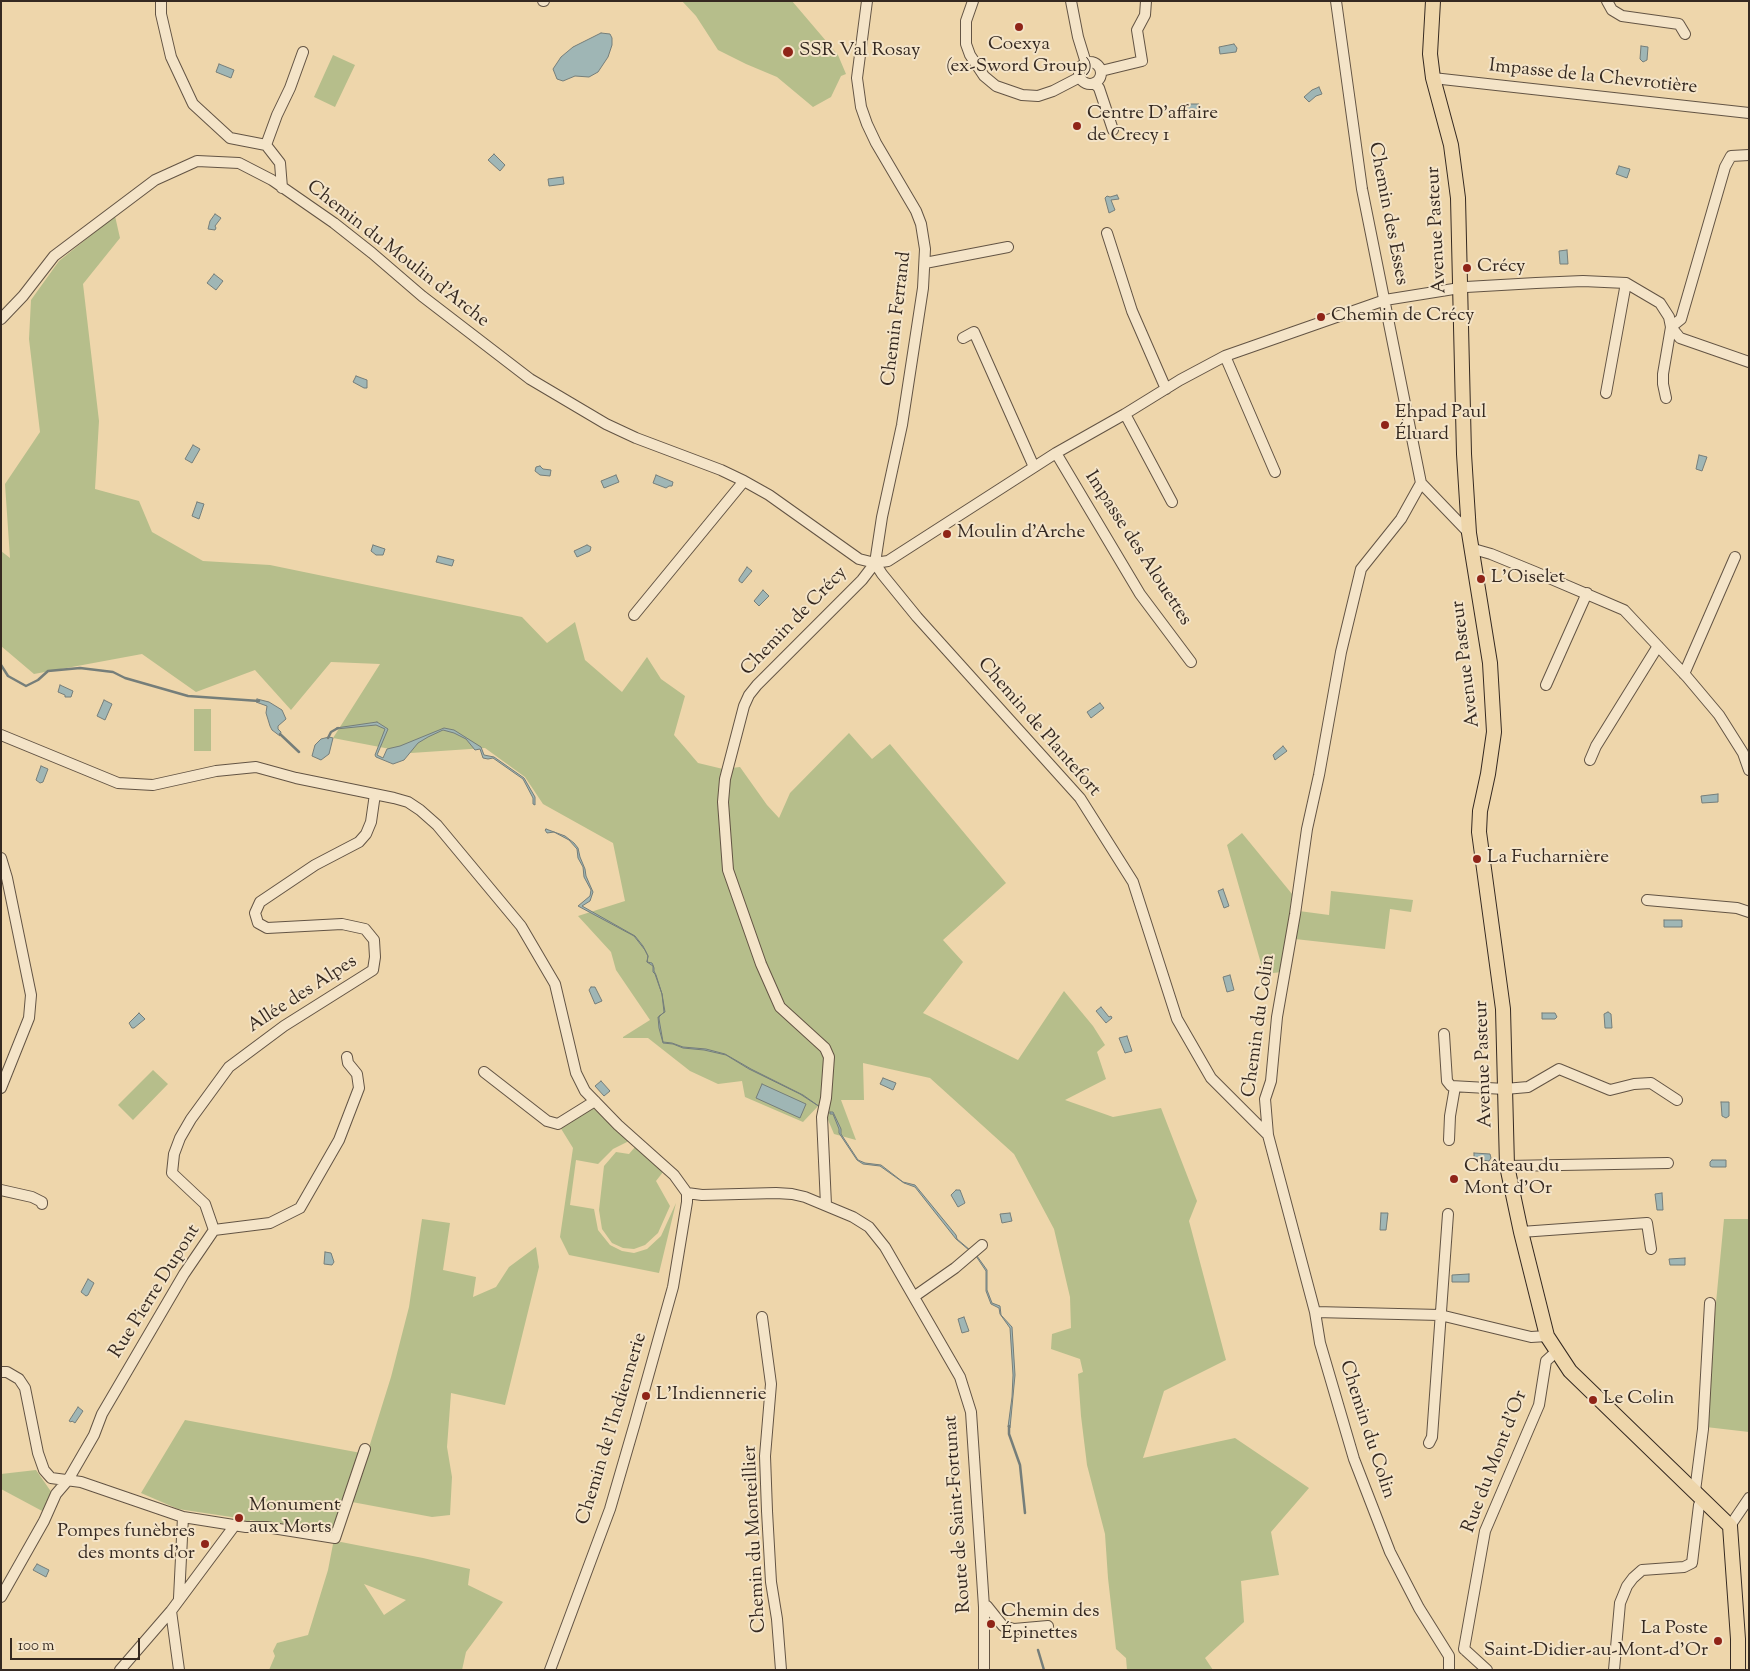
<!DOCTYPE html>
<meta charset="utf-8">
<style>
body{margin:0}
#map{position:relative;width:1750px;height:1671px;overflow:hidden;background:#eed6ab;font-family:"Sorts Mill Goudy",serif}
canvas{display:block}
.frame{position:absolute;inset:0;border:2px solid #352921;pointer-events:none}
.scale{position:absolute;left:10px;top:1638px;width:130px;height:22px;box-sizing:border-box;border:2px solid #352921;border-top:0;padding-left:6px;font-size:15px;line-height:18px;white-space:nowrap;color:#352921;-webkit-text-stroke:4px #f4e4c8;paint-order:stroke}
</style>
<div id="map">
<canvas width="1750" height="1671"></canvas>
<div class="frame"></div>
<div class="scale">100 m</div>
</div>
<script>
const c = document.querySelector('canvas').getContext('2d');
c.lineJoin = 'round';
function paint(path, color) { c.fillStyle = color; c.fill(path, 'evenodd'); }
const toPath = rows => new Path2D(rows.map(r => 'M' + r).join(''));
function trace(path, color, width, dash) { c.strokeStyle = color; c.lineWidth = width; c.lineCap = dash ? 'butt' : 'round'; c.setLineDash(dash || []); c.stroke(path); }
function drawText(font, color, halo, rows, align = 'center') {
  c.font = font + ' "Sorts Mill Goudy",serif'; c.lineWidth = 4; c.setLineDash([]); c.textBaseline = 'middle'; c.strokeStyle = halo; c.fillStyle = color; for (const [text, x, y, turn = 0] of rows) {
    c.save(); c.translate(x, y); c.rotate((+turn || 0) * Math.PI / 180); c.textAlign = isNaN(turn) ? turn : align; if (halo) c.strokeText(text, 0, 0); c.fillText(text, 0, 0); c.restore();
  }
}
paint(toPath([
 [682,1,792,1,838,55,846,74,841,76,831,97,813,107,777,77,746,64,718,50,696,16],
 [333,55,355,65,335,107,314,97],
 [115,216,120,238,83,284,99,421,95,489,139,501,152,532,203,561,270,565,522,617,547,643,575,622,585,660,622,692,647,657,661,679,685,696,674,735,698,763,723,769,740,767,767,805,779,818,790,793,849,733,872,759,890,744,1006,883,943,940,963,962,923,1013,1018,1060,1064,991,1093,1026,1105,1045,1097,1052,1106,1079,1065,1100,1113,1117,1161,1108,1197,1201,1189,1221,1226,1360,1164,1391,1143,1458,1235,1438,1309,1488,1271,1532,1279,1575,1241,1581,1244,1622,1205,1658,1213,1670,1127,1670,1126,1658,1116,1649,1108,1578,1105,1534,1087,1465,1081,1416,1078,1374,1083,1372,1080,1359,1051,1349,1052,1334,1071,1328,1070,1297,1054,1229,1014,1154,930,1078,863,1063,864,1100,841,1100,856,1140,834,1134,821,1103,803,1122,745,1097,742,1081,718,1084,690,1071,648,1038,623,1038,623,1037,650,1020,616,970,611,952,578,916,625,901,613,843,543,804,525,777,485,748,411,753,333,738,380,664,331,662,291,710,255,670,196,692,142,654,34,674,1,646,1,551,10,558,5,484,40,432,29,339,31,300,59,261],
 [194,709,211,709,211,751,194,751],
 [1242,833,1292,894,1282,972,1264,974,1227,845],
 [1331,891,1413,900,1411,912,1390,909,1385,949,1295,939,1299,911,1329,915],
 [153,1070,168,1084,133,1120,118,1105],
 [592,1107,629,1141,613,1149,598,1164,576,1160,570,1205,594,1209,598,1230,610,1245,622,1251,634,1253,647,1249,661,1236,676,1203,659,1273,569,1255,560,1237,573,1148,560,1127],
 [635,1147,663,1172,656,1181,670,1206,658,1233,645,1245,634,1249,623,1248,612,1243,602,1229,599,1210,604,1166,616,1152,629,1154],
 [422,1219,450,1223,443,1270,476,1277,473,1297,496,1287,509,1267,536,1247,539,1267,505,1405,451,1393,447,1447,452,1477,450,1515,432,1517,352,1502,391,1377,409,1307],
 [1724,1219,1749,1219,1749,1432,1706,1427,1709,1376],
 [185,1420,361,1453,332,1533,250,1520,249,1523,238,1518,178,1509,141,1493],
 [36,1470,52,1493,44,1512,1,1489,1,1474],
 [341,1542,423,1558,470,1569,468,1585,503,1602,466,1652,462,1670,269,1670,275,1656,273,1651,277,1643,308,1635,328,1570,333,1544],
 [364,1584,406,1600,384,1615]
]), '#b6be8b');
const water = toPath([
 [601,33,610,34,612,38,612,45,608,57,598,72,589,77,575,76,563,81,557,79,553,69,561,57,573,47,601,33],
 [1234,44,1237,48,1236,52,1220,54,1219,47,1234,44],
 [1641,46,1648,47,1647,60,1643,62,1640,59,1641,46],
 [219,64,234,70,231,78,216,72,219,64],
 [1319,87,1322,94,1316,96,1309,102,1304,97,1312,90,1319,87],
 [1186,104,1199,104,1199,111,1185,111,1186,104],
 [494,154,505,165,500,171,488,160,494,154],
 [1619,166,1630,169,1627,178,1616,174,1619,166],
 [563,177,564,184,549,186,548,179,563,177],
 [1117,195,1119,199,1111,200,1115,210,1109,213,1105,198,1107,196,1110,197,1117,195],
 [215,214,221,218,215,226,216,228,215,230,208,229,210,221,215,214],
 [1567,250,1568,264,1560,264,1559,251,1567,250],
 [214,274,223,281,216,290,207,283,214,274],
 [356,376,367,380,367,388,364,388,353,382,356,376],
 [193,445,200,449,192,463,185,459,193,445],
 [1699,455,1707,457,1702,471,1696,469,1699,455],
 [540,466,543,469,551,470,550,476,540,475,535,471,536,467,540,466],
 [616,475,619,482,604,488,601,481,616,475],
 [656,475,673,482,672,486,669,486,666,488,653,483,656,475],
 [197,502,204,504,199,519,192,516,197,502],
 [373,545,385,549,383,555,376,555,371,551,373,545],
 [587,545,591,547,590,551,577,557,574,551,587,545],
 [438,556,454,560,452,566,436,562,438,556],
 [747,567,752,571,742,583,739,581,739,579,747,567],
 [763,590,769,596,759,606,754,601,763,590],
 [60,685,73,691,71,697,65,697,65,695,58,692,60,685],
 [257,699,269,702,282,710,286,719,278,726,278,729,281,732,280,736,272,730,270,726,266,713,267,706,256,702,257,699],
 [104,700,112,704,105,720,97,716,104,700],
 [1100,703,1104,708,1091,718,1087,712,1100,703],
 [377,722,388,729,377,755,383,758,387,749,400,746,444,728,454,730,481,747,484,755,494,757,524,778,535,797,535,805,533,804,533,798,523,779,493,758,488,759,483,758,480,749,475,750,466,739,454,733,443,730,428,737,418,743,404,760,393,764,376,757,375,755,385,729,376,725,336,729,336,728,377,722],
 [329,737,333,738,329,754,321,760,312,756,315,745,321,739,329,737],
 [1283,746,1287,751,1275,760,1273,755,1283,746],
 [41,766,48,769,43,782,40,783,36,780,41,766],
 [1718,794,1718,802,1702,803,1701,796,1718,794],
 [546,829,565,836,574,843,578,848,580,857,585,869,586,876,593,892,590,901,582,906,635,936,643,946,648,956,647,962,652,963,653,965,654,968,654,971,656,975,662,994,665,1012,659,1016,659,1019,663,1042,672,1043,683,1047,706,1049,725,1054,751,1069,803,1095,820,1107,800,1094,749,1069,726,1055,704,1050,683,1048,673,1044,663,1043,659,1028,658,1017,659,1017,664,1012,662,994,655,974,653,972,653,966,647,962,648,956,645,950,634,936,578,906,590,896,591,890,584,877,583,867,578,858,577,849,569,840,554,832,547,833,545,830,546,829],
 [1223,889,1229,906,1224,908,1218,891,1223,889],
 [1664,920,1682,920,1682,927,1664,927,1664,920],
 [1230,975,1234,990,1227,992,1223,977,1230,975],
 [591,987,595,987,602,1001,595,1004,589,990,591,987],
 [1101,1007,1109,1017,1111,1016,1112,1018,1106,1023,1096,1011,1101,1007],
 [1608,1012,1611,1014,1612,1028,1605,1028,1604,1014,1608,1012],
 [139,1013,145,1019,134,1028,132,1028,129,1023,139,1013],
 [1542,1013,1555,1013,1557,1017,1555,1019,1542,1019,1542,1013],
 [1127,1036,1132,1051,1125,1053,1119,1038,1127,1036],
 [883,1078,896,1083,893,1090,880,1084,883,1078],
 [601,1081,610,1091,604,1096,595,1086,601,1081],
 [762,1084,806,1104,800,1118,756,1098,762,1084],
 [1721,1102,1729,1102,1729,1116,1726,1118,1722,1116,1721,1102],
 [830,1112,833,1112,841,1129,841,1134,858,1160,865,1163,881,1165,903,1182,915,1185,956,1235,957,1239,977,1256,987,1270,987,1290,992,1303,1000,1306,1001,1315,1012,1327,1015,1375,1010,1428,1008,1427,1012,1397,1013,1375,1010,1328,1000,1314,999,1308,991,1304,986,1291,986,1271,976,1256,956,1239,915,1187,904,1183,880,1166,863,1164,857,1160,839,1133,839,1129,833,1114,830,1114,830,1112],
 [1474,1153,1490,1154,1491,1158,1489,1161,1474,1159,1474,1153],
 [1712,1160,1726,1160,1726,1167,1712,1167,1710,1166,1710,1162,1712,1160],
 [956,1190,960,1190,965,1203,958,1207,951,1195,956,1190],
 [1662,1193,1663,1210,1657,1210,1655,1194,1662,1193],
 [1010,1213,1012,1221,1002,1223,1000,1214,1010,1213],
 [1381,1213,1388,1213,1386,1230,1380,1230,1381,1213],
 [325,1252,331,1253,334,1262,332,1265,324,1264,325,1252],
 [1685,1258,1685,1265,1670,1265,1669,1259,1685,1258],
 [1469,1274,1469,1282,1452,1282,1452,1275,1469,1274],
 [88,1279,94,1283,88,1295,86,1296,81,1292,88,1279],
 [964,1317,969,1331,962,1333,958,1319,964,1317],
 [1667,1397,1667,1403,1646,1403,1646,1398,1667,1397],
 [78,1407,83,1411,75,1423,72,1421,71,1422,69,1421,78,1407],
 [37,1564,49,1570,46,1577,33,1570,37,1564]
]);
paint(water, '#9fb6b5');
trace(water, '#757e7a', 1);
trace(toPath([
 [1,665,8,676,26,686,38,680,48,671,80,668,113,672,125,678,188,696,259,701],
 [280,734,299,752],
 [328,738,331,732,338,728],
 [1009,1426,1009,1434,1020,1465,1025,1513],
 [1038,1650,1044,1670]
]), '#757e7a', 2.5);
const minor = toPath([
 [161,1,161,14,171,57,193,104,230,138,266,145,280,163,282,188],
 [543,1,544,1],
 [973,1,966,21,966,44,970,55,984,76,996,86,1022,95,1038,96,1053,91,1080,77],
 [1071,1,1078,37,1086,63],
 [1336,1,1362,189,1421,483,1469,533],
 [1607,1,1612,10,1622,16,1679,24,1685,34],
 '1079 73a11 11 0 1 1 22 0a11 11 0 1 1-22 0Z',
 [1101,71,1142,61,1137,30,1145,15,1146,1],
 [1433,78,1749,113],
 [1094,83,1099,88,1113,130],
 [266,145,277,115,290,88,303,52],
 [1107,233,1132,311,1166,389],
 [925,263,1008,247],
 [1,319,23,296,54,256,155,180,197,161,239,163,272,180,334,223,372,253,422,296,530,379,606,424,636,438,721,470,744,481,769,495,859,559,875,563,888,561,1056,453,1125,414,1180,380,1225,356,1385,300,1466,287,1536,283,1583,281,1626,283,1660,303,1669,317,1671,327,1680,338,1749,362],
 [1671,327,1681,319,1725,167,1731,156,1749,155],
 [963,338,974,332,1034,467],
 [1225,356,1275,472],
 [1606,393,1626,283],
 [1666,398,1663,384,1663,374,1671,327],
 [1125,414,1172,502],
 [1056,453,1140,594,1191,662],
 [1421,483,1401,519,1361,569,1341,652,1319,775,1307,829,1295,914,1277,1017,1271,1081,1265,1099,1268,1135,1315,1312,1320,1343,1354,1459,1390,1552,1419,1608,1449,1656],
 [1470,548,1491,554,1535,572,1624,610,1687,677,1719,715,1743,753,1749,770],
 [875,563,882,574,917,617,1080,798,1133,882,1177,1019,1211,1078,1268,1135],
 [634,615,744,481],
 [1684,674,1735,557],
 [1546,685,1587,593],
 [1,735,118,783,153,785,216,771,256,767,296,778,394,798,408,802,420,810,437,825,521,926,555,984,576,1073,585,1091,618,1125,674,1175,687,1193,702,1195,776,1193,792,1194,805,1197,853,1217,869,1227,885,1247,960,1377,971,1412,984,1607,984,1670],
 [1590,760,1596,746,1658,646],
 [1,858,7,878,31,995,29,1018,1,1088],
 [1647,900,1737,908,1749,912],
 [1444,1034,1447,1081,1451,1086,1505,1089,1528,1087,1559,1069,1610,1090,1634,1084,1651,1083,1677,1100],
 [484,1072,547,1121,558,1124,595,1101],
 [1449,1140,1450,1116,1455,1087],
 [1507,1166,1668,1163],
 [1,1190,32,1197,42,1202,42,1204],
 [826,1205,822,1117,826,1098,829,1057,825,1048,780,1007,761,964,728,870,723,802,725,779,744,706,749,695,757,685,862,580,875,563,882,517,902,425,923,288,925,249,921,224,916,211,876,143,867,124,861,107,857,78,867,1],
 [214,1230,205,1204,172,1173,174,1154,180,1138,191,1119,229,1067,284,1026,373,970,375,957,374,940,365,929,342,924,267,928,258,923,255,913,260,902,315,865,359,842,366,834,371,822,375,794],
 [1521,1232,1647,1223,1651,1249],
 [915,1296,955,1268,982,1245],
 [1315,1312,1440,1315,1531,1337,1547,1336],
 [762,1317,771,1384,765,1456,767,1511,771,1582,777,1619,781,1670],
 [1,1372,7,1372,19,1379,25,1388,38,1453,44,1470,51,1478,81,1482,183,1517,246,1527,266,1527,335,1538,365,1449],
 [1429,1443,1432,1437,1448,1214],
 [1695,1491,1703,1429,1710,1303],
 [1730,1526,1749,1498],
 [1,1597,44,1521,56,1494,68,1480,94,1435,102,1414,184,1274,214,1230,270,1223,300,1208,339,1140,359,1088,357,1074,348,1063,347,1057],
 [179,1598,183,1517],
 [984,1607,987,1606,1003,1626,1014,1629,1048,1626],
 [171,1611,179,1670],
 [1464,1649,1485,1531,1539,1405,1546,1361,1557,1351],
 [1464,1649,1487,1670],
 [120,1670,171,1611,235,1525],
 [550,1670,610,1509,635,1423,673,1287,687,1202,687,1193],
 [1449,1670,1449,1656],
 [1614,1670,1620,1603,1627,1586,1633,1578,1642,1570,1684,1567,1692,1563,1699,1505,1704,1500]
]);
const major = toPath([
 [1433,1,1430,54,1433,78,1451,145,1458,198,1464,454,1469,533,1490,663,1494,732,1488,774,1480,811,1479,832,1503,1009,1507,1166,1521,1232,1547,1336,1570,1371,1730,1526,1738,1639,1738,1670]
]);
trace(minor, '#635444', 12);
trace(major, '#352921', 16);
trace(minor, '#f4e4c8', 10);
trace(major, '#eed6ab', 14);
for (const [x, y, r, color] of [
 [1019,27,5,"#8f2418"],
 [788,52,6,"#8f2418"],
 [1077,126,5,"#8f2418"],
 [1467,268,5,"#8f2418"],
 [1321,317,5,"#8f2418"],
 [1385,425,5,"#8f2418"],
 [947,534,5,"#8f2418"],
 [1481,579,5,"#8f2418"],
 [1477,859,5,"#8f2418"],
 [1454,1179,5,"#8f2418"],
 [646,1396,5,"#8f2418"],
 [1593,1400,5,"#8f2418"],
 [239,1518,5,"#8f2418"],
 [205,1544,5,"#8f2418"],
 [991,1624,5,"#8f2418"],
 [1718,1641,5,"#8f2418"]
]) { const dot = new Path2D(); dot.arc(x, y, r, 0, 2 * Math.PI); c.fillStyle = color; c.fill(dot); trace(dot, '#f4e4c8', 2); }
drawText('19px', '#352921', '#f4e4c8', [
 ["Coexya",1019,46,"center"],
 ["(ex-Sword Group)",1019,68,"center"],
 ["SSR Val Rosay",799,52],
 ["Centre D'affaire",1087,115],
 ["de Crecy 1",1087,137],
 ["Crécy",1477,268],
 ["Chemin de Crécy",1331,317],
 ["Ehpad Paul",1395,414],
 ["Éluard",1395,436],
 ["Moulin d'Arche",957,534],
 ["L'Oiselet",1491,579],
 ["La Fucharnière",1487,859],
 ["Château du",1464,1168],
 ["Mont d'Or",1464,1190],
 ["L'Indiennerie",656,1396],
 ["Le Colin",1603,1400],
 ["Monument",249,1507],
 ["aux Morts",249,1529],
 ["Pompes funèbres",195,1533,"right"],
 ["des monts d'or",195,1555,"right"],
 ["Chemin des",1001,1613],
 ["Épinettes",1001,1635],
 ["La Poste",1708,1630,"right"],
 ["Saint-Didier-au-Mont-d'Or",1708,1652,"right"]
], 'left');
drawText('19px', '#352921', '#f4e4c8', [
 ["Impasse de la Chevrotière",1593,78,6],
 ["Chemin des Esses",1387,214,79],
 ["Avenue Pasteur",1438,230,-93],
 ["Chemin du Moulin d'Arche",397,255,38],
 ["Chemin Ferrand",898,319,-83],
 ["Impasse des Alouettes",1137,549,57],
 ["Chemin de Crécy",795,622,-46],
 ["Avenue Pasteur",1467,664,-97],
 ["Chemin de Plantefort",1038,728,49],
 ["Allée des Alpes",303,995,-33],
 ["Chemin du Colin",1260,1026,-82],
 ["Avenue Pasteur",1485,1064,-92],
 ["Rue Pierre Dupont",156,1292,-58],
 ["Chemin de l'Indiennerie",613,1429,-73],
 ["Chemin du Colin",1366,1430,72],
 ["Rue du Mont d'Or",1496,1462,-69],
 ["Route de Saint-Fortunat",959,1514,-94],
 ["Chemin du Monteillier",756,1539,-93]
]);
</script>
